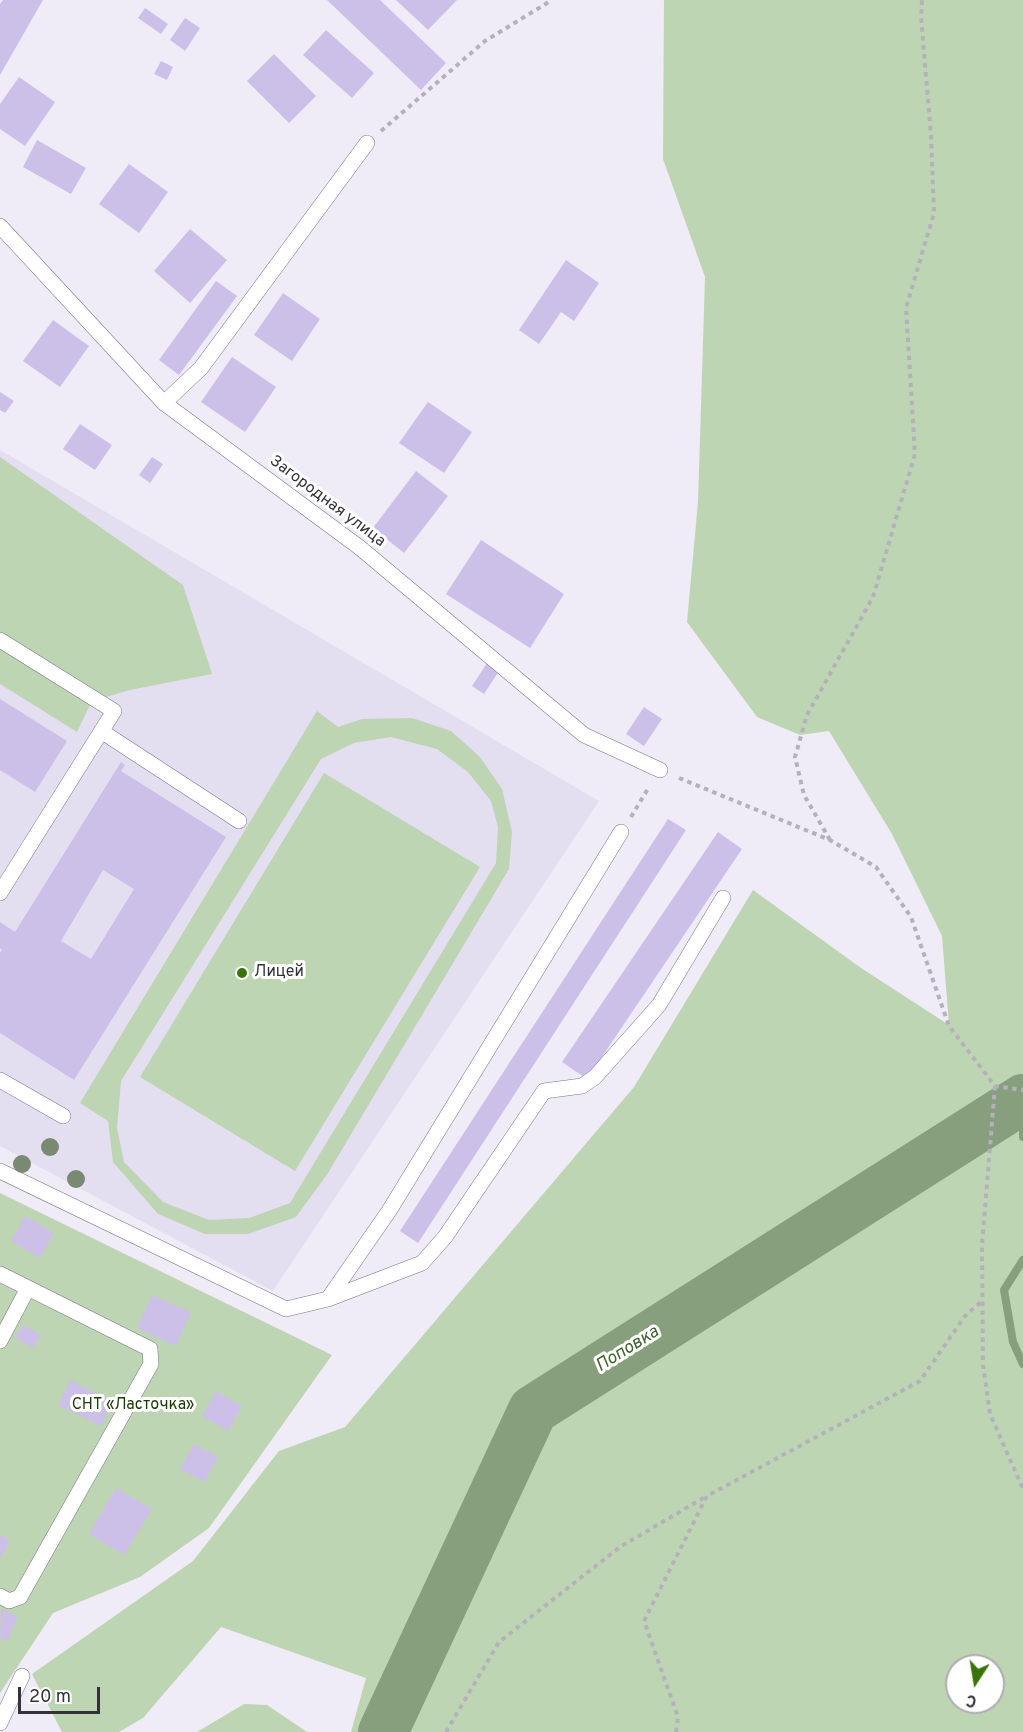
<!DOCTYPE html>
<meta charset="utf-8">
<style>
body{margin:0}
#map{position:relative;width:1023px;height:1732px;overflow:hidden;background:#efebf7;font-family:Overpass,sans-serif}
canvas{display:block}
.north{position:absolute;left:945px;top:1654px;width:60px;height:60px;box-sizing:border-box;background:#fff;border:2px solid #adadaf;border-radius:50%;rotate:192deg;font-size:16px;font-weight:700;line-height:24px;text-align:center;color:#333237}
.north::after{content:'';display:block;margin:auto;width:21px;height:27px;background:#397408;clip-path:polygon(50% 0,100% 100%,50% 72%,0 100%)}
.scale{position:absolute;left:18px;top:1687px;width:82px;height:27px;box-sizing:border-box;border:3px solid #333237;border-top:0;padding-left:8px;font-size:18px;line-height:21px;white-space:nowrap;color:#333237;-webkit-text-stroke:4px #fff;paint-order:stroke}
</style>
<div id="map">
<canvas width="1023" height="1732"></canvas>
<div class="north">С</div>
<div class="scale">20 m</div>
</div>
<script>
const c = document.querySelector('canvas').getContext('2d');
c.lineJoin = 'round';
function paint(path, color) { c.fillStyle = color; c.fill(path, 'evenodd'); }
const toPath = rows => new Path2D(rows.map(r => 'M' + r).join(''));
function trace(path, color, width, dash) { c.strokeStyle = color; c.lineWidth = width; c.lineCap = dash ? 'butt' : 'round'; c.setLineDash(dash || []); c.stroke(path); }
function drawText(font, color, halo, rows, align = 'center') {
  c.font = font + ' Overpass,sans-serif'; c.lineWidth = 6; c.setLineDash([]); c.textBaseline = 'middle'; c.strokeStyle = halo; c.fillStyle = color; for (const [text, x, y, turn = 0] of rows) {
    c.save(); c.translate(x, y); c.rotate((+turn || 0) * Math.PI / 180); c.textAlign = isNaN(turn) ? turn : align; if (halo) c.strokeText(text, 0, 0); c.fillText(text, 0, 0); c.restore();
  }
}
paint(toPath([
 [0,450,599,801,273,1291,0,1146]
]), '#e4def1');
paint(toPath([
 [664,0,1023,0,1023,1732,351,1732,366,1678,221,1627,143,1718,119,1732,62,1732,32,1674,193,1561,279,1451,345,1427,634,1087,753,890,861,968,949,1025,942,936,892,834,829,731,800,735,757,717,687,622,698,502,705,277,663,159],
 [957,1666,993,1666,993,1702,957,1702],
 [0,457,183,585,212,674,130,690,92,701,77,732,0,684],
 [317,711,338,727,362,719,412,718,451,731,480,757,502,789,512,832,509,869,328,1173,296,1217,248,1234,205,1234,158,1214,113,1162,108,1121,80,1103],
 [391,737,437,749,468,772,491,801,498,827,496,863,290,1203,249,1218,209,1220,163,1202,124,1162,117,1128,121,1081,321,759,354,743],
 [324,773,480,867,295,1171,140,1077],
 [0,1193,332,1355,209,1528,140,1577,53,1613,0,1693],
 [244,1704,267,1705,307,1732,197,1732]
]), '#bed5b4');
trace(toPath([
 [1023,1128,1023,1137],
 [1023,1260,1004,1290,1013,1342,1023,1364]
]), '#879f7c', 8);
trace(toPath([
 [383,1732,533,1410,1023,1099]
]), '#879f7c', 50);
paint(toPath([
 [3,0,43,0,0,75,0,4],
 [327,0,380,0,446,63,421,90],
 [396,0,457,0,428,30],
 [145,8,168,24,161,34,138,18],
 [185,18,200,28,185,51,170,40],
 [326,30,374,73,352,98,303,55],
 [274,54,316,96,289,123,247,81],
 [161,61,173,67,167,80,154,74],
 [19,77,55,102,25,146,0,129,0,104],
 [37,140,86,168,71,194,23,167],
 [129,164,168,192,139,233,99,204],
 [190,229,227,260,190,303,154,271],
 [566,260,599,283,574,321,561,312,539,344,519,330],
 [216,281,237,296,179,375,159,360],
 [283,293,320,319,292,361,254,335],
 [53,320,89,346,60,387,23,361],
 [232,357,276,387,245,432,201,402],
 [0,392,14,401,5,413,0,410],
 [428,402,472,432,444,473,399,443],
 [80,424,112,445,95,470,63,449],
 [152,457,163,464,150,483,139,475],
 [416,471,448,496,404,553,373,528],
 [481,540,564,594,530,648,446,594],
 [487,663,499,671,484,694,472,686],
 [0,699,67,741,35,792,0,770],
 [644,707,662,719,644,746,626,734],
 [121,762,125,765,121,771,226,837,74,1080,0,1033,0,953,2,950,0,948,0,922,15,932],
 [103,870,134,889,91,959,61,941],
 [668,819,686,830,418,1243,400,1231],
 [718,832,742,849,587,1079,562,1062],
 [25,1216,54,1233,40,1258,11,1241],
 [152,1295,191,1312,176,1346,137,1328],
 [23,1325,41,1335,33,1348,15,1338],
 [70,1380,113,1402,101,1426,58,1405],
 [216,1391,242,1406,228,1431,202,1416],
 [194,1444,218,1457,204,1482,180,1469],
 [116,1488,152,1509,124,1555,89,1534],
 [0,1535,10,1540,0,1559],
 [1,1608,18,1617,7,1641,0,1638]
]), '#cdc0e8');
const lane = toPath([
 [0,226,164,403,359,547,584,735,660,770],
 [164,403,201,368,367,143],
 [0,640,114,711,0,893],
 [101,731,239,821],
 [0,1080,63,1116],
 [0,1171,286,1309,328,1299,389,1211,621,832],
 [0,1274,150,1349,151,1364,20,1597,9,1601,0,1596],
 [328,1299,422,1263,445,1237,544,1091,582,1086,595,1077,659,1005,723,898],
 [0,1341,28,1288],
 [0,1723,22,1676]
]);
trace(lane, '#7a7782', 16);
trace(toPath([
 [381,131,485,41,552,0],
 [679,778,830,840,876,867,911,917,949,1026,995,1086,1023,1090],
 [631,817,649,787],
 [830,840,804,795,795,757,807,715,873,597,915,454,906,308,934,213,931,135,921,17,922,0],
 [995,1086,982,1245,983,1365,990,1414,1023,1489],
 [446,1732,499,1642,620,1547,705,1497],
 [676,1732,678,1717,644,1621,707,1496,920,1381,965,1316,983,1300]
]), '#b4b1bb', 4, [4.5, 4.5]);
trace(lane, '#fff', 15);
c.fillStyle = '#7a8a72';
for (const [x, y] of [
 [50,1147],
 [22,1164],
 [76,1179]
]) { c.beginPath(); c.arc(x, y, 9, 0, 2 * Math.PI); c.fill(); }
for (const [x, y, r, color] of [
 [242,973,6,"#397408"]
]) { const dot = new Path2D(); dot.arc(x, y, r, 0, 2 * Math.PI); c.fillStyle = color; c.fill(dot); trace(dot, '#fff', 2); }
drawText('16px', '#333237', '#fff', [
 ["Загородная улица",327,502,37]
]);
drawText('16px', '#333237', '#fff', [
 ["Лицей",254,973]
], 'left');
drawText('16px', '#1b3a05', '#fff', [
 ["СНТ «Ласточка»",133,1406]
]);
drawText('italic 18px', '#3f612e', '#fff', [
 ["Поповка",628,1350,-32]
]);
</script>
